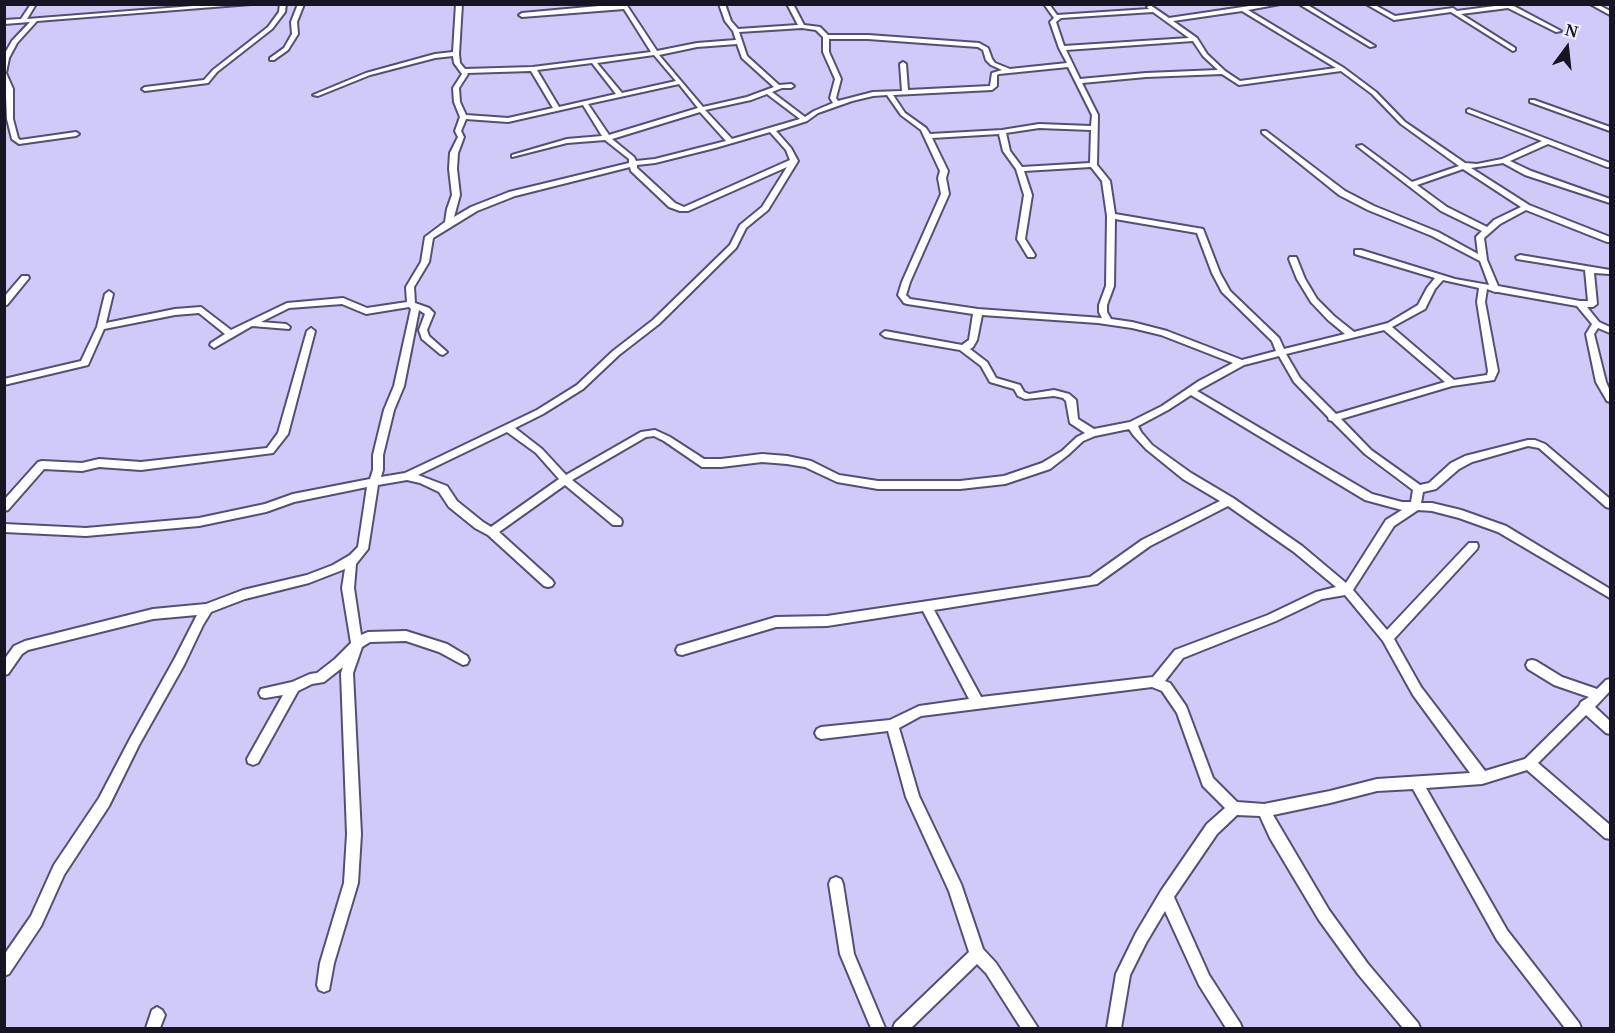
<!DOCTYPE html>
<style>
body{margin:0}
#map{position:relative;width:1615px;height:1033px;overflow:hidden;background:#cfcaf7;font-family:"Noto Serif",serif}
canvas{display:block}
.frame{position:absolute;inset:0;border:6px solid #171424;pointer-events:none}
.north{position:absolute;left:1537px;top:18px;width:60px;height:60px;-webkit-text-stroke:4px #f1effd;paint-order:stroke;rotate:15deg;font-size:16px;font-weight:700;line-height:24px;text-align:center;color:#171424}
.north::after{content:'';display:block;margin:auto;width:21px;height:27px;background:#171424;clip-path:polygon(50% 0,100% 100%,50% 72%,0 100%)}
</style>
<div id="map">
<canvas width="1615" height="1033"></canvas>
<div class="frame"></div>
<div class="north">N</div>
</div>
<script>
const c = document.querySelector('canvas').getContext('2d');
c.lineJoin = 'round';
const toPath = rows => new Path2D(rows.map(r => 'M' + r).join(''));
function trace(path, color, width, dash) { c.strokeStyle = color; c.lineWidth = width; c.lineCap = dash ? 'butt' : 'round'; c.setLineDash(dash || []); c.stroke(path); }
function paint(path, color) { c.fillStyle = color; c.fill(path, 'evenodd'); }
const minor = toPath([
 [31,4,36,4,27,19,219,4,251,4,37,21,17,43,9,58,6,73,13,89,13,119,18,138,20,140,76,132,79,134,76,136,19,144,12,139,7,119,4,55,12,41,30,22,4,24,4,20,21,19,31,4],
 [280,4,286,4,285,12,272,29,217,72,208,83,145,91,142,89,145,87,204,80,213,70,268,27,279,12,280,4],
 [298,4,304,4,297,22,298,34,288,50,274,60,270,60,270,58,284,48,292,34,291,22,298,4],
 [456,4,462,4,459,54,460,63,465,69,533,67,651,52,624,9,522,17,519,15,522,13,621,4,626,4,657,51,697,43,736,40,733,31,725,21,719,4,725,4,731,21,738,29,798,25,787,4,793,4,804,25,820,27,828,35,868,35,979,43,988,48,992,59,995,63,1010,69,1067,63,1059,48,1050,22,1054,18,1044,4,1049,4,1057,15,1149,9,1147,7,1150,5,1169,18,1263,4,1280,4,1248,10,1344,68,1376,92,1405,122,1465,163,1477,164,1502,159,1542,141,1467,112,1467,110,1469,109,1610,163,1610,167,1607,167,1548,144,1510,161,1531,171,1610,199,1610,203,1525,175,1503,163,1471,168,1529,205,1610,237,1610,242,1607,242,1526,210,1500,224,1484,238,1487,260,1498,286,1580,301,1588,301,1585,270,1517,259,1516,257,1520,255,1610,270,1610,274,1594,273,1597,304,1593,307,1587,307,1599,322,1610,327,1610,333,1598,328,1594,334,1606,382,1610,391,1610,402,1607,401,1596,382,1586,334,1592,324,1577,306,1498,292,1495,292,1487,289,1485,302,1498,371,1494,380,1452,386,1341,419,1371,450,1420,485,1429,483,1451,463,1465,456,1528,440,1535,440,1545,444,1610,499,1610,508,1606,507,1539,448,1528,446,1472,462,1459,469,1436,489,1423,492,1421,503,1432,503,1461,510,1506,526,1610,589,1610,598,1498,532,1459,518,1432,511,1418,510,1394,526,1353,590,1387,630,1469,543,1477,543,1478,546,1477,549,1394,639,1421,687,1485,771,1525,759,1579,706,1581,702,1589,697,1554,685,1528,669,1526,665,1528,661,1532,660,1536,661,1562,677,1597,689,1606,680,1610,679,1610,691,1595,707,1610,721,1610,734,1606,733,1586,715,1538,763,1610,825,1610,839,1605,838,1527,770,1482,784,1426,788,1507,930,1579,1023,1581,1028,1565,1028,1497,940,1413,789,1377,791,1330,803,1273,815,1329,910,1368,964,1418,1023,1420,1028,1403,1028,1358,974,1319,920,1270,838,1260,816,1237,815,1217,834,1174,897,1209,975,1240,1023,1242,1028,1226,1028,1199,985,1165,911,1146,943,1130,975,1121,1028,1107,1028,1116,974,1136,933,1161,891,1207,824,1225,808,1203,786,1177,713,1162,691,1152,687,921,716,899,728,919,796,961,884,983,949,996,963,1038,1028,1021,1028,986,973,977,964,911,1028,893,1028,895,1023,969,952,949,891,906,797,888,731,821,739,817,737,815,733,817,729,821,727,890,720,919,706,969,699,923,611,827,626,776,627,682,655,678,654,676,650,678,646,682,645,776,617,827,616,1090,577,1142,540,1220,501,1183,479,1146,449,1134,436,1129,429,1095,436,1083,441,1068,455,1050,469,1005,484,960,489,878,489,837,482,805,467,787,464,762,462,721,467,702,467,664,441,654,436,646,437,572,480,621,519,622,522,621,525,613,525,565,485,499,532,552,580,554,583,552,586,548,587,544,586,488,535,475,528,449,507,439,492,420,483,407,480,378,485,368,549,356,564,354,588,361,635,368,632,406,631,447,644,467,656,469,660,467,664,463,665,439,652,406,641,370,642,362,647,353,673,361,834,358,883,334,963,329,990,324,992,319,990,317,985,320,963,344,883,347,834,341,673,343,667,324,682,312,684,298,691,258,763,253,765,248,763,247,759,283,695,265,698,261,697,259,693,261,689,292,682,310,674,317,673,335,659,351,643,342,588,345,569,309,583,245,599,211,612,203,625,184,665,139,745,109,806,64,875,41,926,9,974,4,976,4,955,31,916,54,865,99,798,131,737,175,658,197,615,153,619,28,650,22,654,8,674,4,675,4,660,14,646,25,641,153,609,206,604,243,590,307,575,333,565,350,555,358,547,367,487,294,502,266,512,199,526,86,536,4,532,4,524,86,528,199,518,265,504,293,494,370,479,373,470,373,455,384,410,394,386,411,309,409,307,366,314,342,304,289,308,261,322,286,324,290,327,289,329,252,326,214,348,210,345,211,343,225,334,199,313,175,315,104,329,88,365,4,385,4,379,81,361,97,327,105,294,109,291,113,294,106,323,175,309,201,307,231,330,287,303,343,298,367,308,407,302,406,287,421,262,425,237,445,222,447,209,452,195,449,169,450,153,458,137,455,131,460,117,454,102,453,88,462,74,454,63,453,56,435,58,370,75,318,96,313,95,366,73,435,54,453,52,456,4],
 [1242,11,1336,68,1240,81,1225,71,1207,54,1197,38,1173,21,1242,11],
 [1153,12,1189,38,1064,46,1056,22,1061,18,1153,12],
 [802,28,816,30,823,37,823,52,835,79,830,98,833,103,814,111,805,117,772,92,782,88,791,88,794,86,791,84,779,85,747,56,739,32,802,28],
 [829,39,868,39,978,47,983,50,986,60,991,65,1002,70,992,73,990,86,908,90,906,64,903,62,900,64,902,91,873,92,838,101,836,98,841,79,829,52,829,39],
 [1193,41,1203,56,1218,70,1146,73,1080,79,1066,50,1193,41],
 [737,44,742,58,774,87,747,97,703,107,659,55,697,47,737,44],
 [654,55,676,81,622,93,597,63,654,55],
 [592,63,616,94,559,107,537,70,592,63],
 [1068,67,1092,115,1091,126,1039,124,1002,130,930,134,926,128,905,113,893,95,992,90,997,86,997,75,999,74,1068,67],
 [531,71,553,108,508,118,466,115,460,102,459,88,468,74,467,73,531,71],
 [1341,71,1372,94,1401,124,1459,166,1412,182,1362,145,1357,146,1441,211,1482,231,1476,237,1478,254,1438,232,1374,206,1345,191,1266,131,1262,131,1262,133,1339,195,1368,210,1432,236,1480,261,1489,285,1455,279,1361,250,1355,250,1355,254,1435,278,1427,288,1418,305,1388,323,1354,332,1334,316,1317,299,1305,279,1297,259,1296,257,1290,257,1289,259,1297,279,1311,302,1328,320,1345,334,1284,349,1279,338,1230,291,1220,273,1203,229,1115,214,1110,181,1097,165,1098,115,1082,83,1146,77,1222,74,1239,85,1341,71],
 [679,84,698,108,609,135,588,104,679,84],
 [767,94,800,119,732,139,705,110,751,100,767,94],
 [887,95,901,115,921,130,940,171,938,178,941,194,902,282,898,295,904,303,907,304,973,314,969,340,962,345,885,331,881,334,885,337,960,350,981,366,990,382,1014,389,1018,396,1025,399,1054,396,1063,398,1066,401,1070,423,1085,433,1077,437,1062,451,1042,463,1004,476,960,481,878,481,839,475,811,461,787,456,762,454,721,459,704,459,670,437,655,430,641,432,566,475,542,449,515,428,543,414,583,389,619,355,659,324,736,248,746,228,768,210,798,161,791,148,776,131,807,121,818,113,852,101,873,96,887,95],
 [583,105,602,136,567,139,512,155,512,157,567,143,605,140,629,159,629,163,509,192,471,207,454,217,460,195,457,169,458,153,464,137,461,131,466,119,508,122,583,105],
 [700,112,726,141,655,159,636,161,634,157,612,139,700,112],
 [1039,128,1091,130,1090,163,1022,167,1010,151,1006,133,1039,128],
 [770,132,786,150,790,160,684,207,675,203,637,168,637,165,655,163,715,148,770,132],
 [999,134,1003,151,1016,169,1024,195,1017,239,1028,257,1034,257,1035,255,1025,239,1032,195,1024,171,1091,167,1102,181,1107,216,1106,286,1099,305,1099,312,1102,318,978,309,910,299,906,295,910,282,949,194,946,178,948,171,932,138,999,134],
 [630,167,631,171,669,207,680,211,688,211,787,167,762,207,740,225,730,245,653,320,613,351,577,385,537,410,439,457,405,473,381,477,383,470,383,455,394,410,404,386,419,310,425,314,419,330,422,339,440,354,443,355,447,352,429,336,427,330,434,313,429,308,415,303,414,287,429,262,433,238,477,211,515,196,630,167],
 [1463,169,1521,207,1494,220,1487,227,1447,207,1417,185,1463,169],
 [1115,219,1197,233,1212,273,1222,292,1272,341,1276,351,1242,360,1167,331,1132,322,1111,319,1107,312,1107,305,1114,286,1115,219],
 [1443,280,1479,288,1477,302,1488,371,1487,375,1454,380,1392,327,1425,309,1435,289,1443,280],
 [982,315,1098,323,1132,328,1161,335,1233,363,1199,381,1162,406,1130,422,1094,429,1078,419,1076,400,1069,394,1054,390,1029,394,1024,392,1020,385,996,378,987,362,970,349,973,347,977,340,982,315],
 [1384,330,1445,382,1336,414,1300,378,1286,354,1384,330],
 [1279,356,1294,382,1328,417,1329,420,1332,421,1365,454,1413,490,1411,502,1402,502,1372,494,1197,391,1244,365,1279,356],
 [1191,395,1365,500,1402,510,1386,520,1346,583,1302,546,1233,498,1191,473,1152,445,1141,432,1138,426,1168,410,1191,395],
 [507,432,536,453,559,479,491,527,483,522,457,501,447,486,418,475,507,432],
 [1228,506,1294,552,1336,587,1316,592,1268,615,1175,650,1153,677,981,697,934,610,1097,584,1150,546,1228,506],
 [1345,595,1383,641,1413,695,1470,773,1377,779,1330,791,1264,804,1237,802,1213,778,1186,706,1170,683,1165,681,1183,658,1276,621,1322,599,1345,595],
 [1299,4,1306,4,1375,46,1370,47,1299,4],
 [1366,4,1373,4,1395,16,1453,8,1457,11,1510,4,1561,31,1556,32,1508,8,1461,14,1515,48,1515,50,1513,51,1451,12,1394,20,1366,4],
 [1590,4,1597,4,1610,11,1610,15,1590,4],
 [1530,100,1534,100,1610,127,1610,131,1530,102,1530,100],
 [22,276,28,276,29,278,7,305,4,305,4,297,22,276],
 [311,328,315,331,288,434,273,453,141,470,99,467,82,471,44,469,8,510,4,511,4,500,38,462,42,461,82,463,99,459,141,462,267,448,278,433,307,331,311,328],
 [836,877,841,879,843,884,854,954,885,1028,871,1028,840,954,829,884,831,879,836,877],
 [157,1007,162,1010,165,1015,160,1028,146,1028,152,1010,157,1007]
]);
trace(minor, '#544f75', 4);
paint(minor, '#fff');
</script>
